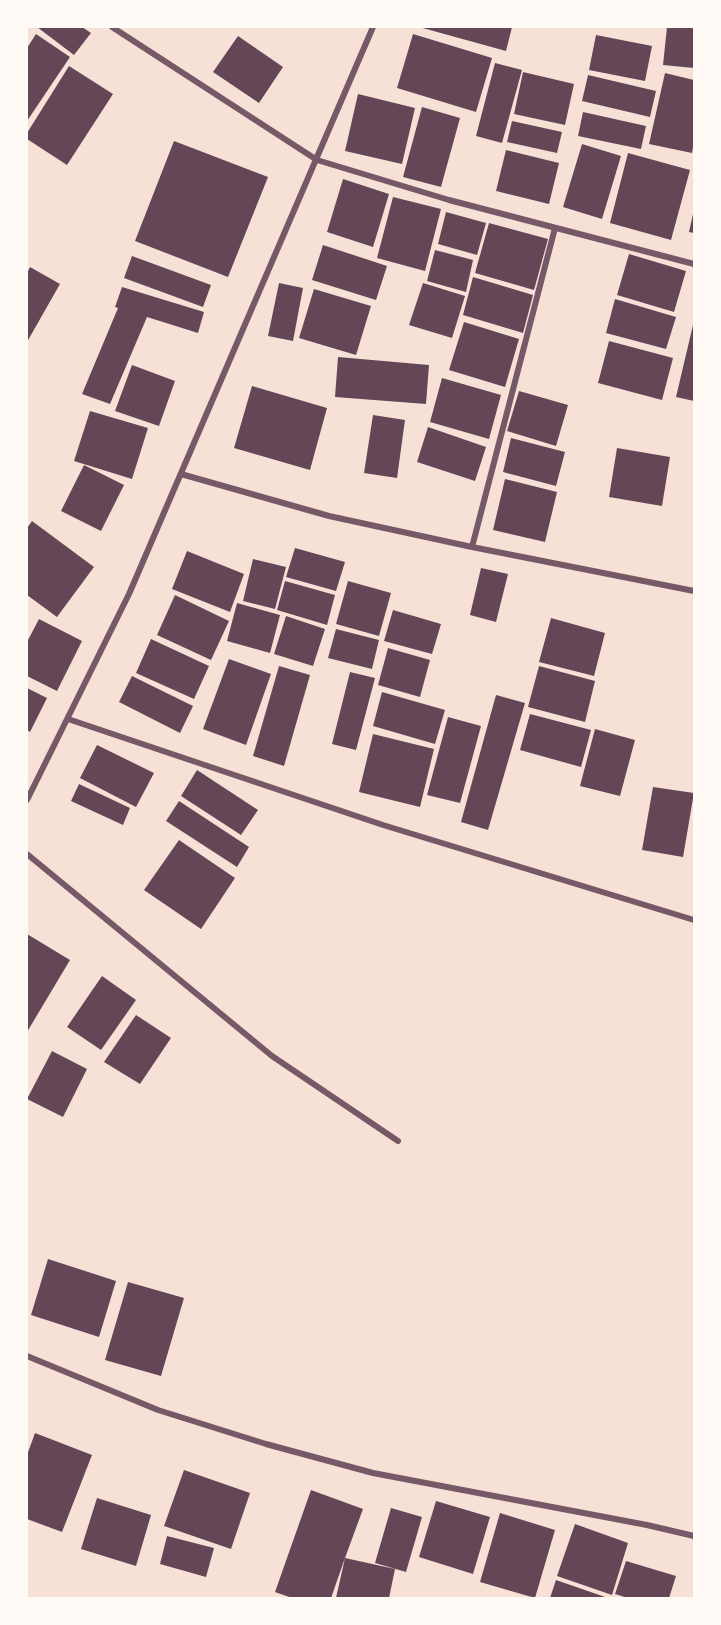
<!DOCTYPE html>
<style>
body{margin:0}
#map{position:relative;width:721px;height:1625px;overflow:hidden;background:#f7e1d7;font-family:Lato,sans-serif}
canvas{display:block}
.frame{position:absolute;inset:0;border:28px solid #fffaf5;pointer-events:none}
</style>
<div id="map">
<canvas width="721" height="1625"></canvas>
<div class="frame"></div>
</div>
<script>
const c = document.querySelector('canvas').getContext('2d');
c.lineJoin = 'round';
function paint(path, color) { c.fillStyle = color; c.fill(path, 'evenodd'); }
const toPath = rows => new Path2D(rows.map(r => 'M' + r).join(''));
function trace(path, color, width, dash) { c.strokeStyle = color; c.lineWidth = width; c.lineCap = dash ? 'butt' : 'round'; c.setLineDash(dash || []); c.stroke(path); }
paint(toPath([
 [37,27,82,27,91,33,74,55],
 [419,27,512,27,506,51],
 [667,27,694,27,694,68,663,65],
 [36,34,70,57,27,121,27,48],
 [413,34,492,58,476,112,397,88],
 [596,35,652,46,645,81,589,70],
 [238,36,283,67,259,103,213,72],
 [495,63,522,70,502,143,476,136],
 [69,66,113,94,67,165,27,139,27,133],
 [523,72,574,84,565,125,514,114],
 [665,73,694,80,694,142,692,153,649,144],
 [588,75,656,91,650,117,582,101],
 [358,94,415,108,402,164,345,151],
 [422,107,460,118,441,187,403,177],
 [583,112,646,126,641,149,578,136],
 [512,121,562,132,557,153,507,142],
 [174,141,268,177,228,277,135,241],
 [582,144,621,156,602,219,563,207],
 [506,150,559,163,549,204,496,191],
 [628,153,690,170,671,240,610,223],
 [343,179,389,194,373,247,327,232],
 [393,197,441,209,425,271,377,258],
 [446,212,486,223,477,255,438,244],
 [693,214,694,214,694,233,689,232],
 [489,223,548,239,534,290,475,273],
 [323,245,387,266,376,300,312,280],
 [435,250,473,260,466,292,427,281],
 [629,254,686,271,674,312,617,295],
 [132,256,211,285,203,307,124,278],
 [30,267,60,284,27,342,27,273],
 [473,277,533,295,523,333,463,315],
 [279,283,303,288,293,341,268,336],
 [423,283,465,296,452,338,409,325],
 [122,287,204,312,198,333,147,317,110,404,82,394,118,308,115,307],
 [314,289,371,306,356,355,299,338],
 [615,299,676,317,666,349,606,333],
 [464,322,519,339,505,387,449,370],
 [693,325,694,325,694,401,676,397],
 [609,341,673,358,662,400,598,383],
 [338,357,429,365,426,404,335,397],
 [132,365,175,381,159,426,115,411],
 [442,378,501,395,489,439,430,422],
 [252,386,327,408,310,470,234,448],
 [519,391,568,405,556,446,507,431],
 [90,411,148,428,132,479,74,461],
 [373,415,405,420,397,478,364,473],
 [428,427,486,447,475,481,417,462],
 [511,438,565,452,556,486,503,472],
 [617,448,670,457,662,506,609,497],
 [84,465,124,485,101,531,61,511],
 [505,479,557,492,545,542,493,530],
 [32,521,94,567,57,617,27,595,27,528],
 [295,548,345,562,336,591,286,577],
 [187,551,244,574,230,612,172,589],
 [253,559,286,567,275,609,243,601],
 [481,568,508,574,496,622,470,615],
 [285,581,335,595,327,625,277,610],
 [348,581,391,593,379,636,336,624],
 [175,595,229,621,211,660,157,635],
 [237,603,280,615,270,653,227,641],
 [393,610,441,624,432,654,384,641],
 [286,616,325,629,313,666,274,654],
 [551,618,605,633,594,676,539,662],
 [39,619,82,641,57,691,27,676,27,642],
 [336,629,379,640,372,669,328,658],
 [151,639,209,666,194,699,136,673],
 [388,648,430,660,420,697,378,685],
 [229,659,271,674,246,745,203,729],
 [279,666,310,675,284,766,253,756],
 [539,666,595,681,585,722,528,707],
 [350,672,375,678,356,750,332,744],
 [132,676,193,706,180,733,119,702],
 [27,688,47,698,30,732,27,730],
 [382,692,445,710,435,744,373,726],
 [496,695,525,703,488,830,461,822],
 [530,714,591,730,581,767,520,750],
 [448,717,481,726,460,803,427,795],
 [595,729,635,740,620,796,580,786],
 [373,734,434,749,420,807,359,792],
 [97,745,154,773,136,807,80,778],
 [197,770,258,810,241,835,181,796],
 [79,784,130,808,123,825,71,801],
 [653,787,694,793,683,857,642,850],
 [179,801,249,847,237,867,166,821],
 [179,840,235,878,201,929,144,890],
 [27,934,70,960,27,1032],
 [102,976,136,1000,101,1050,67,1027],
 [136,1015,171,1038,140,1084,104,1062],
 [52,1051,87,1069,63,1117,27,1099],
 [48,1259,116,1281,99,1337,31,1315],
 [128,1282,184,1298,161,1376,105,1360],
 [35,1433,92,1455,62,1532,27,1519,27,1455],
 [184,1470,250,1493,231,1549,164,1526],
 [311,1490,363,1509,345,1558,395,1569,389,1598,336,1598,345,1558,331,1598,292,1598,275,1592],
 [97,1498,151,1515,136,1566,81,1549],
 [436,1501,490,1517,473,1574,419,1557],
 [391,1508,422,1517,406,1572,375,1563],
 [500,1513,555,1530,535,1598,480,1582],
 [575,1524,628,1543,612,1595,557,1576],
 [167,1536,214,1548,206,1577,160,1564],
 [626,1561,676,1576,669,1598,628,1598,615,1594],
 [556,1580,608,1598,550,1598]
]), '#644757');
trace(toPath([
 [112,27,317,160,449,200,694,264],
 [181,474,329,516,472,547,694,591],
 [472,547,555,228],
 [68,719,383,825,694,920],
 [27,800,129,594,373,27],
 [27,854,272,1056,398,1141],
 [27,1356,158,1410,266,1444,373,1473,647,1525,694,1536]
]), '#755966', 6);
</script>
